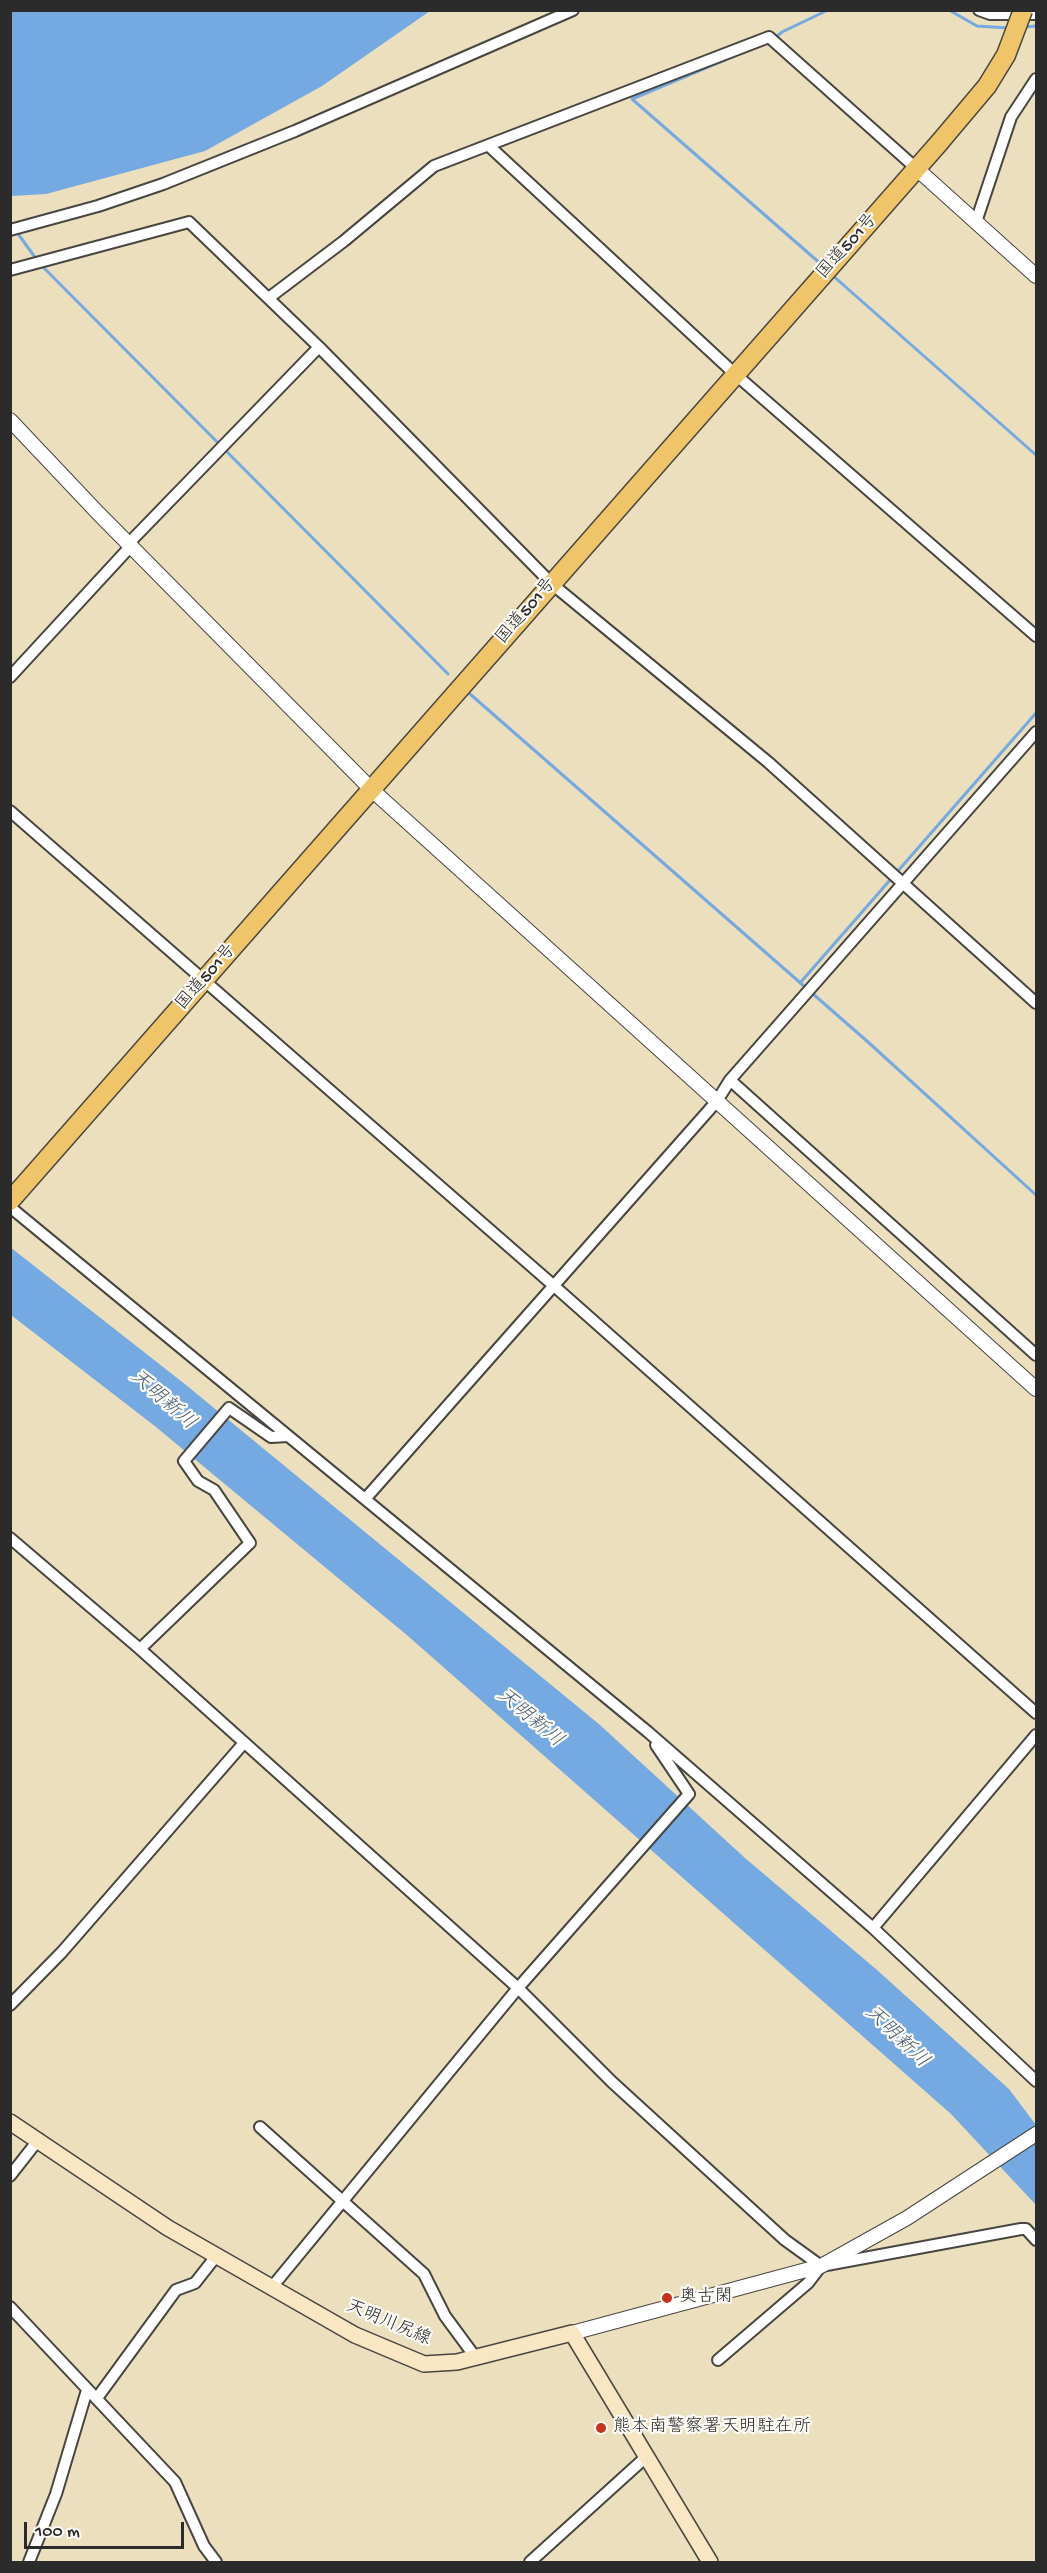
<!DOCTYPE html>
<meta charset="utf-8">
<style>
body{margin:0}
#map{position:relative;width:1047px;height:2573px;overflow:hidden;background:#ecdfbe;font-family:"Gochi Hand",sans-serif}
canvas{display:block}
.frame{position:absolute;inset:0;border:12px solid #2b2b2b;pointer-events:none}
.scale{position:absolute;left:24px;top:2522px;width:160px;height:27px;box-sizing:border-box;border:3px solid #2b2b2b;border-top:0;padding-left:8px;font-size:18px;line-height:21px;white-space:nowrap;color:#2b2b2b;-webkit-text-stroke:4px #fdfcf7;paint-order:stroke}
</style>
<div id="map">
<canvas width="1047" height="2573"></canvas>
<div class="frame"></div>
<div class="scale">100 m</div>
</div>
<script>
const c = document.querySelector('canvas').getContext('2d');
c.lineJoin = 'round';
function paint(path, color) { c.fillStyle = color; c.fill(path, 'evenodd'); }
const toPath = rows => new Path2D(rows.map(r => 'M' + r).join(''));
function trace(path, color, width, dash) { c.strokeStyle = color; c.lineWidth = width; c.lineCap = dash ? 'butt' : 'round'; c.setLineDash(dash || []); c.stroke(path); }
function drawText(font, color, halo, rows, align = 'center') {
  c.font = font + ' "Gochi Hand","Klee One",sans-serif'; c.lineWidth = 4.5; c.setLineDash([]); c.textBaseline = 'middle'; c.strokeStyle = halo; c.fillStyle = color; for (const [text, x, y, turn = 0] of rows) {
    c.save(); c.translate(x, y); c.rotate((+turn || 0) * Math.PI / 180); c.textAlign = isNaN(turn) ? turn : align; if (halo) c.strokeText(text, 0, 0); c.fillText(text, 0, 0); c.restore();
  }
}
paint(toPath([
 [11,10,430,10,430,11,322,86,205,151,46,194,11,196],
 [10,1247,186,1385,600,1725,745,1858,877,1970,1009,2089,1036,2125,1036,2205,951,2114,408,1636,156,1427,11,1315]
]), '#74a9e1');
trace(toPath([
 [949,10,977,26,1009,28],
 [1025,27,1036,26],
 [775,38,782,32,828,10],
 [758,46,632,99,822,265],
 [16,231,37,260],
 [41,265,448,674],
 [831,274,1036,455],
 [470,694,868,1042,1036,1195],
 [800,983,1036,713]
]), '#74a9e1', 3);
const minor = toPath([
 [979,10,990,14,1036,14],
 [489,146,735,374,1036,636],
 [976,222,1011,117,1036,79],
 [10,230,98,206,163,184,295,131,573,10],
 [10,270,189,222,319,347,552,584,768,762,1036,1003],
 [270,297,344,241,434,166,769,37,917,169],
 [10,677,129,548,129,543,319,347],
 [10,811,553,1285,1036,1713],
 [730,1080,1036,1355],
 [10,1207,648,1732,873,1928,1036,2081],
 [366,1498,717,1101,730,1080,1036,732],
 [10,1538,140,1649,518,1988,612,2082,785,2240,821,2266],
 [140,1649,250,1543,214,1490,198,1481,184,1461,229,1408,271,1437,288,1436],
 [873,1928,1036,1735],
 [10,2005,62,1952,243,1744],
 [260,2127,424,2274,445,2316,476,2358],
 [10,2176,39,2139],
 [272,2287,518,1988,689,1794,656,1745],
 [10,2307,175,2482,204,2546,216,2562],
 [718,2360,808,2283,821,2266,1021,2229,1026,2229,1036,2240],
 [97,2398,176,2290,195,2283,217,2255],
 [29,2562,56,2494,87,2390],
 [530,2562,646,2457]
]);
const tertiary = toPath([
 [917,169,1036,276],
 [10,420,98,513,372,790,1036,1389],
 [572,2333,821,2266,907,2218,1036,2134]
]);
const secondary = toPath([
 [10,2122,168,2228,355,2335,424,2364,457,2362,572,2333,710,2562]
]);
const trunk = toPath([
 [10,1201,939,143]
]);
trace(minor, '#484641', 14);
trace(tertiary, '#484641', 16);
trace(secondary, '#484641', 18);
trace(trunk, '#484641', 21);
trace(minor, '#fff', 10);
trace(tertiary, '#fff', 14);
trace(secondary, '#f9e7c3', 15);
trace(trunk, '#f0c469', 18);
const trunkBridge = toPath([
 [939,143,987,86,1006,55,1023,10]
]);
trace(trunkBridge, '#484641', 21, []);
trace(trunkBridge, '#f0c469', 18);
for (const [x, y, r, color] of [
 [667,2298,6,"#c8321e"],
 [601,2428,6,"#c8321e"]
]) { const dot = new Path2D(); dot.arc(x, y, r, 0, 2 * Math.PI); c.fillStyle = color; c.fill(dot); trace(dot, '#fdfcf7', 2); }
drawText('18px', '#2b2b2b', '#fdfcf7', [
 ["国道501号",848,247,-48],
 ["国道501号",527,612,-49],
 ["国道501号",207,978,-49],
 ["天明川尻線",388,2324,23]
]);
drawText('18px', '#2b2b2b', '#fdfcf7', [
 ["奥古閑",679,2298],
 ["熊本南警察署天明駐在所",613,2428]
], 'left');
drawText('italic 20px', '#485d74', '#fdfcf7', [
 ["天明新川",162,1401,41],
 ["天明新川",529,1719,40],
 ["天明新川",896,2038,44]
]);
</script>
